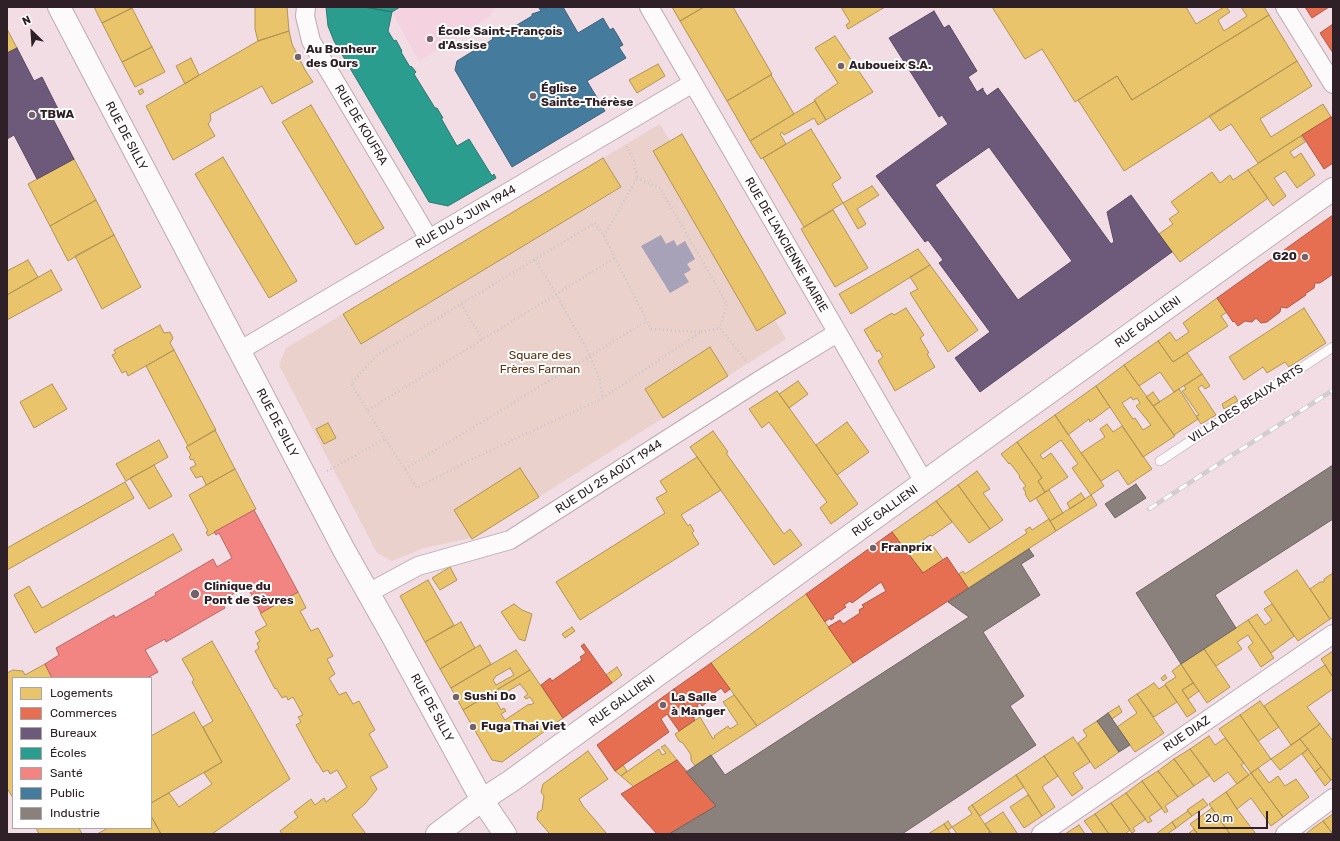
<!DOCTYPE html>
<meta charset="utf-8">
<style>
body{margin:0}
#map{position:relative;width:1340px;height:841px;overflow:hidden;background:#f2dde5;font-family:Rubik,sans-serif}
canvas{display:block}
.frame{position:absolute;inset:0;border:8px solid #2e2026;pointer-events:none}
.legend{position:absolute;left:12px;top:677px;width:140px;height:152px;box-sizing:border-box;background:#fff;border:1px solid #aba6a8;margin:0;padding:5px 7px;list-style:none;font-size:12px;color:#2e2026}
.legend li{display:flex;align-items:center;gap:8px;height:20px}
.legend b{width:20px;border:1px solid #aba6a8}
.north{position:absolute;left:12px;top:12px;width:40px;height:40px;-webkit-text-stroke:3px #fff;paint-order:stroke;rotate:335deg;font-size:11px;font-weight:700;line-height:16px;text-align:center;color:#2e2026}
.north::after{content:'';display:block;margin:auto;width:14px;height:18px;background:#2e2026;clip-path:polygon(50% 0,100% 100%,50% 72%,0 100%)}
.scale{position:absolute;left:1198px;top:811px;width:70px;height:18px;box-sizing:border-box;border:2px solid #2e2026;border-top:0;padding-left:5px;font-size:12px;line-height:14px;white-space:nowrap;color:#2e2026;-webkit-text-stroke:3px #fff;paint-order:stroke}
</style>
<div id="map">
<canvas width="1340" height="841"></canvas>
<div class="frame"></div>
<ul class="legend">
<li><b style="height:11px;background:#e9c46a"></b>Logements</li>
<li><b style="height:11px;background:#e76f51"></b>Commerces</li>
<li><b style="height:11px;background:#6d597a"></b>Bureaux</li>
<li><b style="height:11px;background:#2a9d8f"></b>Écoles</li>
<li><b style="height:11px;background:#f28482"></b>Santé</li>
<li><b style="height:11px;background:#457b9d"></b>Public</li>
<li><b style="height:11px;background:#8a817c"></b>Industrie</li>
</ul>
<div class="north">N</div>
<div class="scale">20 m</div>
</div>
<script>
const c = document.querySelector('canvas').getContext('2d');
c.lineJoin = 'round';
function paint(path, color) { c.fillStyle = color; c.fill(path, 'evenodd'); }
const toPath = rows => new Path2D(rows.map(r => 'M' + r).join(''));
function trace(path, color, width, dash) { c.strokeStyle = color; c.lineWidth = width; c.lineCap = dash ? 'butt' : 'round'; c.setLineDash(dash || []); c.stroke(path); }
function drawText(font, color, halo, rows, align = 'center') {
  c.font = font + ' Rubik,sans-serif'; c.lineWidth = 4; c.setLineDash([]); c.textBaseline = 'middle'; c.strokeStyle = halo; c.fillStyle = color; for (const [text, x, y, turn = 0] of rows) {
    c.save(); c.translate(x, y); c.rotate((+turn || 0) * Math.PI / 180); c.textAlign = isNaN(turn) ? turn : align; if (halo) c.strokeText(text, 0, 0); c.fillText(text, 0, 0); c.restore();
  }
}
paint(toPath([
 [364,7,498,7,493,10,489,17,419,61,392,12]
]), '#f5d2e0');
paint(toPath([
 [660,124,670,141,653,151,757,330,775,320,786,339,728,376,710,347,645,389,663,418,539,497,471,538,424,548,392,561,377,553,279,365,286,348,343,314,361,344,621,188,603,158]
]), '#ead1cb');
paint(toPath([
 [661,235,666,244,674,240,677,246,685,241,695,259,687,264,691,270,684,274,689,282,670,293,641,246]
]), '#a8a2b9');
const homes = toPath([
 [94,7,132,7,132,8,102,23,94,7],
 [255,7,287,7,289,31,258,41,255,29,255,7],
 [672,7,704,7,680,21,672,7],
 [704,7,733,7,772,74,727,101,680,21,704,7],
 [841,7,885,7,848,29,846,25,850,22,841,7],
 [992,7,1186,7,1196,24,1224,7,1229,7,1227,8,1230,12,1218,20,1224,31,1247,16,1241,7,1264,7,1269,15,1132,100,1117,76,1075,102,1042,49,1025,59,992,7],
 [132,8,152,47,122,62,102,23,132,8],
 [1269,15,1297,61,1124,171,1078,100,1117,76,1132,100,1269,15],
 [7,29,17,48,7,53,7,29],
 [289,31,292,44,305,70,313,82,272,104,262,86,210,114,211,120,208,124,215,136,173,160,146,106,258,41,289,31],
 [835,36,873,92,826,120,814,100,838,83,815,48,835,36],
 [152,47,165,72,135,87,122,62,152,47],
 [191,58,199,75,185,84,176,66,191,58],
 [1297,61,1312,86,1260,119,1271,137,1323,104,1331,117,1258,163,1231,124,1220,131,1209,116,1297,61],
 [658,64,665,76,637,93,629,80,658,64],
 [771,75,794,114,750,141,727,101,771,75],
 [142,89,144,92,140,95,138,91,142,89],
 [815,101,826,120,818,125,814,118,784,135,782,132,780,134,786,144,761,159,750,141,815,101],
 [311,105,384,228,356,245,282,122,311,105],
 [811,129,841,178,832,184,843,203,804,227,763,158,811,129],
 [682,134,786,313,757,331,653,151,682,134],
 [1301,136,1305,142,1290,152,1294,158,1301,153,1315,175,1297,188,1285,171,1274,178,1286,196,1273,206,1248,170,1301,136],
 [223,157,297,281,269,298,195,174,223,157],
 [603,158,621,187,361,344,343,314,603,158],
 [74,159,96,200,50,226,28,184,74,159],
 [1248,170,1268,198,1180,262,1159,234,1173,224,1169,219,1179,212,1171,202,1212,172,1220,183,1230,175,1233,180,1248,170],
 [872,186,879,195,857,209,866,224,858,229,843,203,872,186],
 [96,200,114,235,68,261,50,226,96,200],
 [833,210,868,268,835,287,801,229,833,210],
 [114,235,141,287,102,309,75,256,114,235],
 [918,249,930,265,851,314,839,294,918,249],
 [28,260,38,277,7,295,7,271,28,260],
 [930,265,978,330,948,352,910,293,918,289,910,277,930,265],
 [51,270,62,290,7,320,7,295,51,270],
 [1217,298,1227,312,1221,316,1228,326,1173,362,1158,341,1170,332,1176,341,1189,332,1183,323,1217,298],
 [906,308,924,335,920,338,929,353,927,354,935,367,895,391,878,361,883,357,879,350,877,352,864,330,892,313,894,315,906,308],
 [1304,308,1326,343,1289,367,1285,362,1267,373,1263,367,1244,380,1229,357,1304,308],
 [160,325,164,333,170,332,173,338,170,343,174,350,128,376,126,371,122,373,112,355,116,353,114,350,160,325],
 [1158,341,1173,362,1187,353,1202,374,1174,392,1160,372,1139,386,1124,365,1158,341],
 [710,347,728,376,663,418,645,389,710,347],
 [174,350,216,430,188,446,146,366,174,350],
 [1124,365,1175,436,1143,457,1096,386,1124,365],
 [1131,397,1133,400,1137,398,1140,403,1136,406,1151,425,1143,430,1135,418,1133,419,1122,403,1131,397],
 [1202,374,1210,386,1205,389,1202,385,1198,388,1216,415,1201,424,1196,416,1199,415,1182,391,1186,389,1184,386,1202,374],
 [798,381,808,394,789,408,779,394,798,381],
 [52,384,67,409,34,428,20,402,52,384],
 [1096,386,1110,407,1090,422,1089,419,1068,435,1055,415,1096,386],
 [1179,389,1198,419,1174,435,1153,406,1179,389],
 [777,391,858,504,831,524,820,508,827,502,769,422,762,428,749,409,777,391],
 [1153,392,1160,402,1153,406,1146,397,1153,392],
 [1235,396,1238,401,1224,409,1222,404,1235,396],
 [1055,415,1104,486,1091,495,1072,468,1078,464,1061,440,1040,455,1043,459,1051,453,1068,477,1045,492,1038,481,1042,478,1017,442,1055,415],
 [847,422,869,452,837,475,816,445,847,422],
 [328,423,336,438,324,444,316,429,328,423],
 [1107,424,1113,432,1122,426,1152,469,1128,485,1118,470,1101,481,1081,453,1105,437,1100,429,1107,424],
 [215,430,235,469,206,485,202,476,196,478,190,468,196,465,193,459,191,460,189,457,191,455,186,447,215,430],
 [713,431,728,452,726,453,784,534,790,529,802,545,774,565,690,447,713,431],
 [159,440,168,457,126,481,116,464,159,440],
 [1017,442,1042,478,1038,481,1045,492,1030,502,1025,494,1026,493,1023,488,1026,486,1019,477,1020,476,1010,463,1009,464,1001,454,1017,442],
 [697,457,721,490,681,515,688,526,690,524,694,531,692,533,699,544,580,620,556,582,665,513,656,498,667,492,660,481,697,457],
 [154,465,172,496,149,509,130,478,154,465],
 [520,468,539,497,472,539,454,510,520,468],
 [235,469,256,509,208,536,206,532,208,531,189,495,235,469],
 [977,471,990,489,983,493,1003,520,990,529,958,485,977,471],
 [125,482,134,498,7,570,7,548,125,482],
 [958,485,990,529,969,543,936,501,958,485],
 [1049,490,1063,513,1050,521,1036,498,1049,490],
 [1081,493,1085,499,1070,509,1067,503,1081,493],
 [1091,495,1097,505,1056,531,1050,521,1091,495],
 [936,501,952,522,932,536,930,535,923,540,927,546,931,543,943,560,923,573,892,532,936,501],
 [1049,519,1056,531,968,588,959,574,963,571,965,574,1027,533,1025,530,1030,527,1032,530,1049,519],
 [173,534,182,550,35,633,14,595,29,586,42,608,173,534],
 [450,567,457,580,440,590,432,578,450,567],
 [1297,570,1330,619,1298,641,1264,592,1297,570],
 [1333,573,1333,617,1330,619,1310,589,1320,582,1324,582,1324,579,1333,573],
 [428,580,454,625,425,642,400,596,428,580],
 [298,592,306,608,300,611,311,631,318,628,333,656,327,659,335,674,329,678,339,695,346,692,353,704,359,701,375,730,369,734,388,767,370,777,377,789,365,804,352,815,366,834,282,834,280,831,298,817,294,812,311,799,315,805,324,798,326,802,347,787,337,770,330,774,328,770,323,772,318,763,317,763,296,725,301,722,298,717,303,715,293,697,288,700,286,696,282,698,276,688,275,689,255,651,259,648,257,643,260,641,255,632,267,625,260,613,298,592],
 [806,594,853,663,757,726,711,663,806,594],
 [514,604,522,610,532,614,525,641,519,639,501,612,514,604],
 [1272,604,1294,636,1271,653,1248,620,1257,614,1265,625,1272,620,1264,609,1272,604],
 [1248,620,1274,658,1261,667,1248,647,1253,643,1248,635,1237,642,1242,649,1216,666,1204,649,1248,620],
 [461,622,475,648,440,669,425,642,461,622],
 [572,627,575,631,565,638,562,634,572,627],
 [212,641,290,779,212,834,161,834,151,816,151,803,169,793,179,807,212,784,204,773,222,762,203,727,213,721,192,682,194,680,182,659,212,641],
 [480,645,491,664,451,688,440,669,480,645],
 [1204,649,1230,687,1207,703,1181,664,1204,649],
 [516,650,530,670,463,710,451,688,516,650],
 [510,668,514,675,496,685,493,680,496,676,510,668],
 [1333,651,1333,677,1321,659,1333,651],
 [45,664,52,678,13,678,13,798,7,788,7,673,13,670,23,671,25,675,45,664],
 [1181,664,1193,683,1182,690,1196,711,1187,717,1165,684,1176,677,1172,671,1181,664],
 [1325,665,1333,677,1333,689,1307,707,1320,724,1291,745,1264,706,1325,665],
 [617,667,622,675,612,683,606,675,617,667],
 [530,670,563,718,502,762,492,760,463,710,530,670],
 [520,684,528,694,524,697,526,699,530,697,534,703,530,705,529,704,505,720,501,714,506,711,504,708,501,710,495,699,520,684],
 [1165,675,1167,678,1163,681,1161,678,1165,675],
 [1154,683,1159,689,1165,685,1177,702,1154,717,1137,694,1154,683],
 [1193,683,1199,691,1188,699,1182,690,1193,683],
 [1137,694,1164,733,1135,752,1117,727,1137,713,1128,700,1137,694],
 [734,695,757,726,695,766,691,760,691,755,683,743,679,741,675,734,700,717,713,739,715,737,714,736,728,726,730,729,738,724,723,702,734,695],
 [1260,701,1279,727,1258,741,1240,715,1260,701],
 [1119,706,1122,712,1112,719,1108,713,1119,706],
 [194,712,222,762,151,803,151,736,194,712],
 [1240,715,1271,759,1251,773,1219,729,1240,715],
 [1097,721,1119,752,1095,769,1078,743,1087,736,1083,730,1097,721],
 [1320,724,1333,741,1333,779,1331,780,1300,739,1320,724],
 [1209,736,1215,745,1225,738,1244,763,1241,765,1249,775,1237,784,1228,772,1214,782,1190,749,1209,736],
 [1073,737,1090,762,1073,773,1083,788,1072,796,1044,756,1073,737],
 [1300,739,1308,749,1280,770,1271,759,1300,739],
 [665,745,677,760,634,787,621,776,659,749,662,755,666,753,661,747,665,745],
 [1190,749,1210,775,1194,786,1174,759,1190,749],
 [1308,749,1321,767,1315,772,1302,754,1308,749],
 [588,751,608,779,579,799,583,806,607,834,550,834,537,819,538,812,542,810,544,796,541,792,543,784,588,751],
 [1044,756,1058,776,1042,787,1055,807,1042,816,1016,775,1044,756],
 [1174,759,1194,786,1178,797,1158,771,1174,759],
 [623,765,627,771,621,776,615,771,623,765],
 [1321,767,1331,780,1325,786,1315,772,1321,767],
 [1258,768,1269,783,1278,776,1285,786,1296,779,1309,797,1283,817,1251,773,1258,768],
 [1158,771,1178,797,1165,806,1168,811,1165,813,1142,781,1158,771],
 [1251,773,1283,817,1271,826,1251,798,1237,809,1226,792,1251,773],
 [1016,775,1024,787,980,816,972,805,1016,775],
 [1142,781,1162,808,1149,817,1152,821,1148,823,1126,793,1142,781],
 [1226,792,1237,809,1256,834,1230,834,1209,804,1226,792],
 [1126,793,1146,819,1133,828,1135,831,1132,833,1111,803,1126,793],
 [1028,795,1042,816,1024,828,1010,807,1028,795],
 [1203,799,1208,805,1192,816,1187,810,1203,799],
 [1111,803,1130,830,1125,834,1109,834,1095,814,1111,803],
 [972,805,990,832,987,834,957,834,952,827,972,814,968,808,972,805],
 [1212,808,1230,834,1198,834,1190,824,1212,808],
 [1188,811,1192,816,1176,828,1172,822,1188,811],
 [1003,812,1017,833,1016,834,992,834,985,824,1003,812],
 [1095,814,1109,834,1094,834,1084,821,1095,814],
 [1333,814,1333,834,1323,821,1333,814],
 [151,816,161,834,97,834,108,828,151,828,151,816],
 [948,821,952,827,948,830,944,824,948,821],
 [1323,821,1333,834,1306,834,1313,828,1323,821],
 [1172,822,1176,828,1167,834,1156,834,1172,822],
 [944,824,951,834,928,834,944,824],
 [1079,825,1085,834,1065,834,1079,825],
 [36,828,79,828,82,834,39,834,36,828],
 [1194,829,1198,834,1188,834,1194,829]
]);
paint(homes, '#e9c46a');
trace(homes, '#b19356', 1);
const shops = toPath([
 [1305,7,1329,7,1312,18,1305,7],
 [1333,24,1333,53,1320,33,1333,24],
 [1331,117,1333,120,1333,163,1324,169,1302,135,1331,117],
 [1333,215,1333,274,1320,283,1315,283,1314,288,1305,294,1306,295,1287,308,1281,307,1280,312,1267,322,1261,323,1256,318,1252,322,1245,321,1238,326,1234,321,1233,322,1217,298,1333,215],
 [892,532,923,573,947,557,968,588,853,663,828,627,840,620,843,624,860,613,859,610,864,607,862,605,886,591,881,582,852,603,850,601,844,605,846,607,833,616,834,618,831,620,830,618,825,622,806,594,892,532],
 [584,644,612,683,563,718,541,685,550,678,552,681,582,660,580,657,586,653,581,646,584,644],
 [711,663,730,689,725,693,721,688,704,701,706,703,702,706,700,703,697,705,702,713,693,718,674,689,711,663],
 [674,689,695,720,679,731,667,714,661,719,669,732,615,771,597,745,674,689],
 [677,760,716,806,669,834,657,834,621,794,677,760]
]);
paint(shops, '#e76f51');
trace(shops, '#b05744', 1);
const offices = toPath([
 [934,11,944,28,949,25,977,71,968,77,977,92,983,88,983,90,987,96,998,88,1111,244,1114,242,1107,212,1131,195,1172,252,980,392,955,358,990,332,939,263,943,260,928,240,925,242,876,176,948,124,942,115,939,117,889,38,934,11],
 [989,147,1072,261,1018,300,935,185,989,147],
 [17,48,34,81,42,77,60,113,52,117,74,159,37,179,14,135,7,139,7,53,17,48]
]);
paint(offices, '#6d597a');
trace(offices, '#5a4861', 1);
const schools = toPath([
 [326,7,364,7,392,12,388,31,394,41,396,40,402,51,401,52,410,67,411,66,416,72,414,74,435,108,437,108,443,118,441,118,457,146,469,139,492,176,494,174,496,178,448,206,429,202,334,41,328,26,326,7],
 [364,7,400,7,392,12,364,7]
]);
paint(schools, '#2a9d8f');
trace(schools, '#2b7870', 1);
const health = toPath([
 [254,510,298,592,261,613,247,586,221,601,225,608,166,642,165,639,145,650,158,672,147,678,52,678,45,664,59,655,56,648,114,615,115,618,156,595,155,593,213,559,217,567,232,558,219,533,216,535,214,532,254,510]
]);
paint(health, '#f28482');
trace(health, '#b76666', 1);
const public = toPath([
 [541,7,545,9,548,7,563,7,578,33,603,18,610,30,613,28,618,36,623,45,619,47,626,58,587,81,605,111,512,167,455,70,457,61,483,45,482,44,486,42,487,43,493,39,492,38,496,36,497,37,532,16,532,14,541,11,539,8,541,7]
]);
paint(public, '#457b9d');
trace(public, '#3e6079', 1);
const industry = toPath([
 [1333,465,1333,519,1215,595,1236,628,1181,664,1136,593,1333,465],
 [1136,484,1146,498,1115,518,1105,504,1136,484],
 [1029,549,1034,556,1021,564,1040,595,983,632,1024,696,1010,706,1036,745,902,834,669,834,716,806,686,772,711,755,725,775,969,617,948,602,1029,549],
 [1108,713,1130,745,1119,752,1097,721,1108,713]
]);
paint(industry, '#8a817c');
trace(industry, '#6e6462', 1);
const lane = toPath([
 [1160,461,1333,347]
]);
const street = toPath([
 [306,7,305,16,311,41,429,239],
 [649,7,924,482],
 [1285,7,1333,84],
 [239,351,693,83],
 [368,593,418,566,510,540,760,380,837,333],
 [1041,834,1333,634],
 [1285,834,1333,798]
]);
const secondary = toPath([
 [59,7,344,550,392,635,482,800,505,834],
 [437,834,482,800,511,781,956,459,1333,189]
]);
trace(lane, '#bcabb2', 10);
trace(street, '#bcabb2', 20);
trace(secondary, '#bcabb2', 24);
trace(toPath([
 [637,178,660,188,727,304,720,328],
 [595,223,604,236,651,329,701,332,603,398,470,460,417,488,385,439,351,384,377,355,595,223],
 [604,236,637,178,634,160,626,146],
 [535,260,556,294,590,355,600,381,603,398],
 [461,304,482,339],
 [701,332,720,328,748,363],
 [368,410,615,258],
 [405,469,647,321],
 [327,471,385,439]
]), '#ccc4c7', 2.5, [1, 3]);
trace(lane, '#fdfafb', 9);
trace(street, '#fdfafb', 18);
trace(secondary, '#fdfafb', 22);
const rail = toPath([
 [1149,509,1333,390]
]);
trace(rail, '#d3cdd0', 4.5);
trace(rail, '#fff', 3, [9]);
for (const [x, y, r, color] of [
 [430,39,4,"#736269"],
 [298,57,4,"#736269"],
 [841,66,4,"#736269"],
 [533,96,4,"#736269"],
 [32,115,4,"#736269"],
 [1305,257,4,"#736269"],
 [873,548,4,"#736269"],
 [195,594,5,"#736269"],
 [456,697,4,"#736269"],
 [663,705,4,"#736269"],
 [473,727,4,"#736269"]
]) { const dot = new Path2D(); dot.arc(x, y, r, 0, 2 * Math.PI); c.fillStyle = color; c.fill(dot); trace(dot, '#fff', 1.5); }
drawText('bold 12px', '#2e2026', '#fff', [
 ["École Saint-François",438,32],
 ["d'Assise",438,46],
 ["Au Bonheur",306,50],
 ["des Ours",306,64],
 ["Auboueix S.A.",849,66],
 ["Église",541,89],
 ["Sainte-Thérèse",541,103],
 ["TBWA",40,115],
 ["G20",1297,257,"right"],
 ["Franprix",881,548],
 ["Clinique du",204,587],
 ["Pont de Sèvres",204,601],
 ["Sushi Do",464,697],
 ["La Salle",671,698],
 ["à Manger",671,712],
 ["Fuga Thai Viet",481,727]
], 'left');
drawText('12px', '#2e2026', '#fff', [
 ["RUE DE KOUFRA",361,125,59],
 ["RUE DE SILLY",126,136,62],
 ["RUE DU 6 JUIN 1944",466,217,-30],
 ["RUE DE L'ANCIENNE MAIRIE",786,245,60],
 ["RUE GALLIENI",1148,322,-36],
 ["VILLA DES BEAUX ARTS",1246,404,-33],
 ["RUE DE SILLY",277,423,62],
 ["RUE DU 25 AOÛT 1944",609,477,-33],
 ["RUE GALLIENI",885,511,-36],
 ["RUE GALLIENI",622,701,-36],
 ["RUE DE SILLY",432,708,61],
 ["RUE DIAZ",1187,734,-34]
]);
drawText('12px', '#5a3110', '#fff', [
 ["Square des",540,356],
 ["Frères Farman",540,370]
]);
</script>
